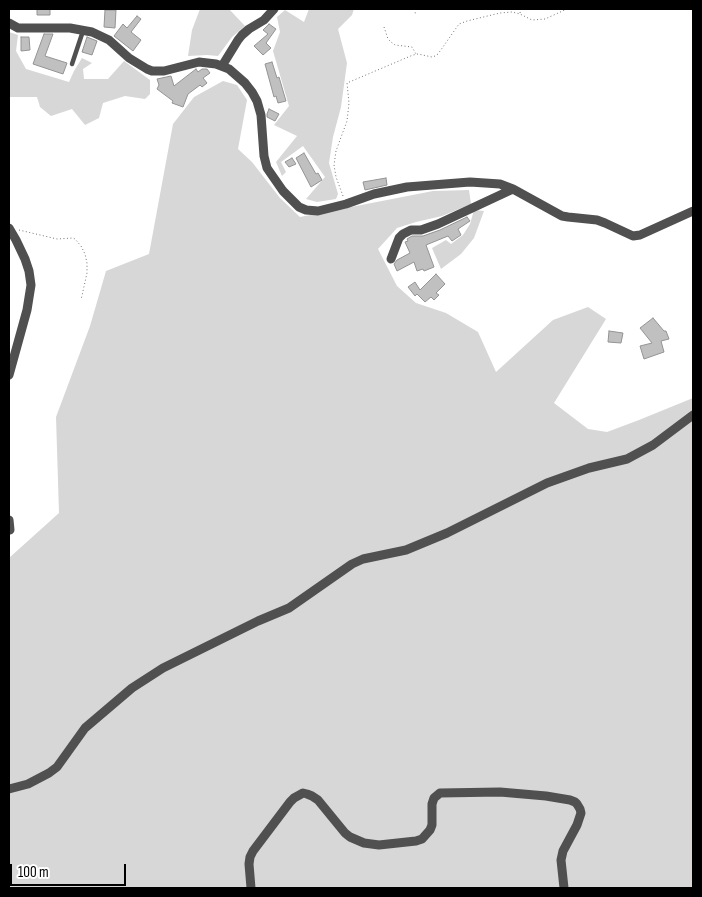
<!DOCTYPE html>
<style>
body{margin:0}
#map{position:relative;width:702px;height:897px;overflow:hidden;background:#fff;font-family:"Sofia Sans Condensed",sans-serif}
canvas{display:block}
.frame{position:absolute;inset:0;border:10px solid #000;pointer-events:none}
.scale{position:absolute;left:10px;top:864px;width:116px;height:22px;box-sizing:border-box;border:2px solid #000;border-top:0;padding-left:6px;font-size:15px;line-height:18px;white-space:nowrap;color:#000;-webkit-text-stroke:4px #fff;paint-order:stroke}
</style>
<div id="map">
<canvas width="702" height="897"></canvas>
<div class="frame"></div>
<div class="scale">100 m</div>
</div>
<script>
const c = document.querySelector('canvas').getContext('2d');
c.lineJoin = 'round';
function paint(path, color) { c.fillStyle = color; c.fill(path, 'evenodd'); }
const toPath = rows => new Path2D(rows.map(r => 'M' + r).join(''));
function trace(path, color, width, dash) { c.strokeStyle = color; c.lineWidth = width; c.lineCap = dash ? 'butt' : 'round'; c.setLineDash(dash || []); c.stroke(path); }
paint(toPath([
 [200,9,229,9,245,26,232,37,218,56,207,55,188,56,192,30],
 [309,9,354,9,352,15,338,29,347,63,341,107,333,137,329,163,338,194,336,199,317,202,306,199,325,177,303,146,281,162,286,172,282,176,276,162,297,136,274,125,289,106,273,51,280,32,277,17,285,10,304,22],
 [9,32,18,35,16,51,26,69,69,82,74,71,82,58,92,63,83,69,84,79,108,79,124,61,150,80,150,94,145,99,125,96,103,103,99,118,85,125,72,109,51,116,40,107,37,97,9,97],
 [223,81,237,85,247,100,238,149,252,162,280,198,300,217,433,191,469,190,471,204,442,216,416,222,397,228,378,249,397,286,416,303,446,313,478,332,496,372,553,320,588,307,606,319,554,403,588,429,607,432,639,420,693,398,693,888,9,888,9,558,59,513,56,417,90,326,106,271,149,254,173,124,194,97],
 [474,210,484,211,474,238,461,254,441,269,432,248,446,240,451,244,463,235,470,224]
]), '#d7d7d7');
const building = toPath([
 [37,9,50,9,50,15,37,15,37,9],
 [105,10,116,10,115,28,104,27,105,10],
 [137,16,141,19,131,32,141,40,133,51,114,36,123,24,127,28,137,16],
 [269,24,276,29,266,43,271,48,263,55,254,46,268,34,263,30,269,24],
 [44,34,53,34,45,56,67,63,63,74,33,64,44,34],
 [21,37,29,37,30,50,21,51,21,37],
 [87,37,97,41,92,55,82,52,87,37],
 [272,62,277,78,279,77,286,101,278,103,276,96,274,97,265,64,272,62],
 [196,69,198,72,202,69,207,69,210,73,203,78,207,83,202,87,200,85,188,94,183,107,172,103,173,101,157,89,159,85,157,79,171,76,174,86,196,69],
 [269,109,279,114,275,121,267,117,267,114,269,109],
 [304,153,316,174,318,173,322,180,311,187,296,158,304,153],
 [292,158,296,164,289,167,285,162,292,158],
 [386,178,387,185,365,190,363,182,386,178],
 [467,217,470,221,458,229,461,235,452,241,448,236,426,245,434,267,424,271,423,269,417,271,414,262,397,271,394,264,397,260,410,253,405,242,408,241,407,239,412,236,423,236,440,230,467,217],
 [436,274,445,284,436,293,439,295,434,300,431,297,425,302,417,294,415,296,408,287,415,282,420,290,436,274],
 [653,318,664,331,666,331,669,339,661,341,664,352,644,359,640,346,652,343,640,328,653,318],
 [609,331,623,333,621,343,608,342,609,331]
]);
paint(building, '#c0c0c0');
trace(building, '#949494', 1);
trace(toPath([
 [414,9,416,15],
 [520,13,521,9],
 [384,27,388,39,391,42,395,45,412,47,416,54],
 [343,196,336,177,334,165,336,151,347,121,349,103,347,83,413,55,418,54,432,57,435,56,438,54,459,24,467,21,500,13,512,12,520,14,532,20,545,19,567,9],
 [19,230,57,239,73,238,75,239,81,246,85,254,87,263,87,273,81,300]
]), '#727272', 1, [1, 2.5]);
trace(toPath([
 [72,64,83,31]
]), '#505050', 4.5);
trace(toPath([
 [9,23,18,28,70,28,92,32,109,40,129,58,147,69,152,71,164,71,199,62,216,64,229,69,245,83,252,92,257,101,261,115,264,156,267,168,283,191,299,207,306,210,318,211,346,204,374,194,407,187,470,182,500,184,513,189,562,216,568,217,597,220,605,223,633,236,640,235,693,211],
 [222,66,238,40,242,35,249,29,264,20,274,9],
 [9,228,16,240,25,259,29,271,31,285,27,310,9,375],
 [391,259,399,238,403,234,411,230,421,230,438,224,513,189],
 [9,520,10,530,9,530],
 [9,789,28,784,49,773,57,767,85,728,132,688,163,668,258,621,289,608,352,564,363,559,406,550,447,533,547,483,589,468,627,459,653,445,693,415],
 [251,888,249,864,250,857,253,851,290,802,294,798,303,793,307,794,312,796,318,800,345,833,350,837,364,843,379,845,416,841,422,839,430,830,432,825,432,804,434,798,440,793,500,792,546,796,570,800,575,802,577,804,580,809,581,813,577,825,563,851,561,860,564,888]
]), '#505050', 9);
</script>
